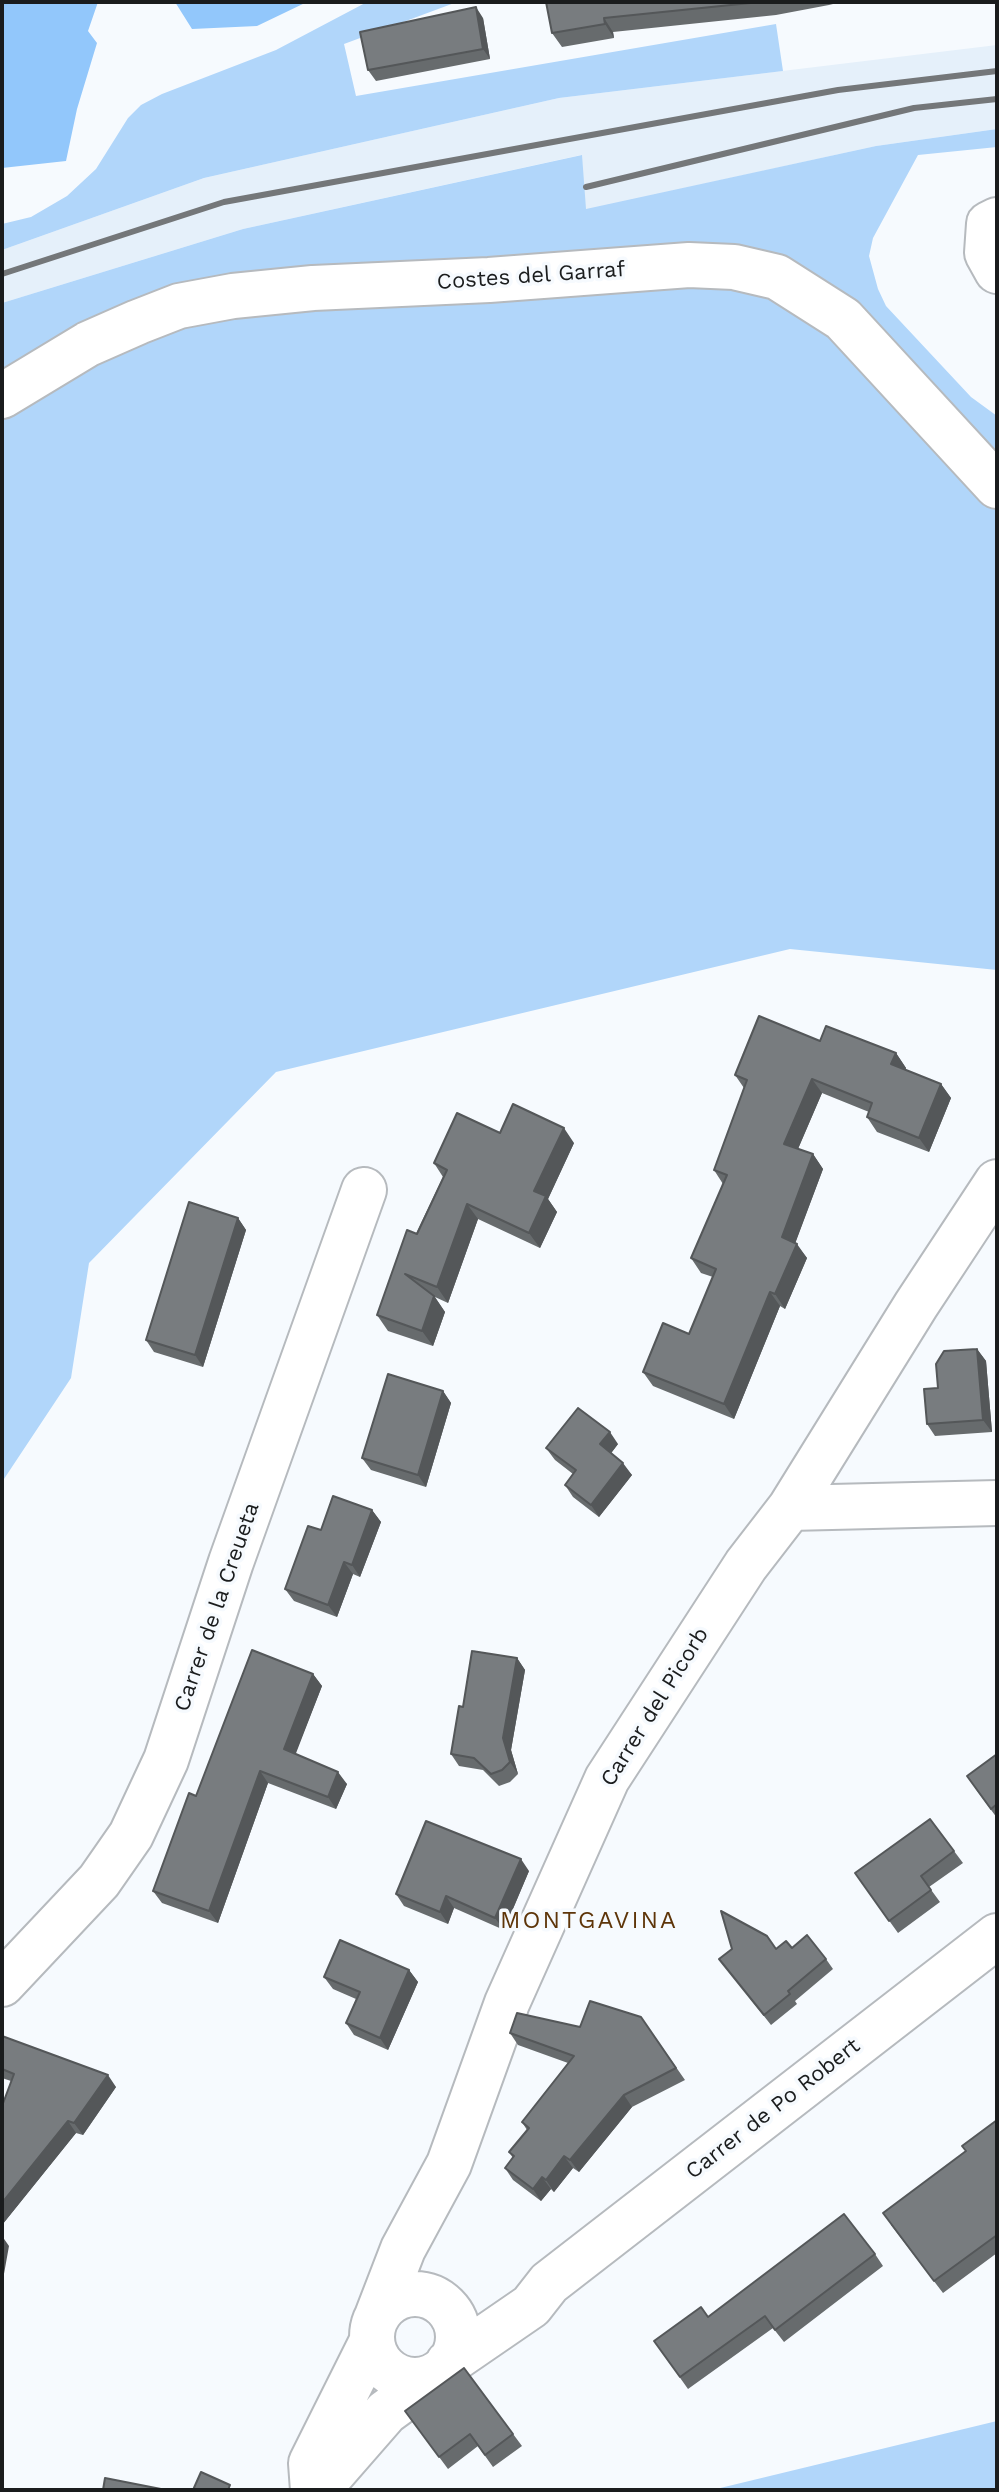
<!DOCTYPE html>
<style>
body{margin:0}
#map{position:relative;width:999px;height:2492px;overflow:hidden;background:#f6fafe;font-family:"Work Sans",sans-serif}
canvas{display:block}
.frame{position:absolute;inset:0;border:4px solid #1a1c1d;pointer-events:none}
</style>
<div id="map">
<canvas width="999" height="2492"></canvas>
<div class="frame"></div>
</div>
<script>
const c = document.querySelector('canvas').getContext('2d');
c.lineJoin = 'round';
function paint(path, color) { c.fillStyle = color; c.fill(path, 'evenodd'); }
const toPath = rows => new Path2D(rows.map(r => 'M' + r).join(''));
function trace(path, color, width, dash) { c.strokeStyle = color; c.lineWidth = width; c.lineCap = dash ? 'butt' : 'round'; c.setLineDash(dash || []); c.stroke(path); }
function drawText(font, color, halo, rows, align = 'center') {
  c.font = font + ' "Work Sans",sans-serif'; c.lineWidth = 7; c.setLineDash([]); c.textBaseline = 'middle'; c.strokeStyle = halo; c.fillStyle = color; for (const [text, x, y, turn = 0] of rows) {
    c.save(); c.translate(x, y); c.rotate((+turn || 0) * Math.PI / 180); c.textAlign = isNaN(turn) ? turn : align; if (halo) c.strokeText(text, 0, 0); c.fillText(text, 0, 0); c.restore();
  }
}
paint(toPath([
 [997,45,997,129,876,146,585,210,581,155,243,229,2,303,2,250,204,178,559,98]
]), '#e5f0fa');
paint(toPath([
 [367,2,457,2,344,44,356,96,776,24,783,71,559,98,204,178,2,250,2,224,31,217,67,196,96,169,128,118,141,105,162,94,276,50],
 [997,129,997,147,918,155,873,238,869,256,878,289,886,306,971,397,997,416,997,970,790,949,276,1072,89,1263,71,1378,2,1482,2,303,243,229,582,155,586,209,876,146],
 [997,2421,997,2490,712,2490]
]), '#b1d6fa');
paint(toPath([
 [2,2,98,2,88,31,97,43,77,109,66,161,2,168],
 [175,2,307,2,257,26,192,29]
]), '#92c7fb');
const minor = toPath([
 [997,220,989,224,987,253,997,271],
 [790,1508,997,1503],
 [2,1984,99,1881,131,1835,166,1760,231,1562,364,1190],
 '372 2337a43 43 0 1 1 86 0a43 43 0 1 1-86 0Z',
 [376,2319,403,2249,449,2164,507,2003,607,1779,746,1565,790,1508,916,1305,997,1182],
 [448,2363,531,2306,549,2283,997,1936],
 [313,2490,311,2463,372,2341],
 [318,2490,386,2412,441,2372]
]);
const secondary = toPath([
 [2,396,88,344,138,322,179,306,233,296,313,288,489,280,689,265,734,267,777,277,843,319,997,486]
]);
trace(minor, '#b6babe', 48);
trace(secondary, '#b6babe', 48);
trace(minor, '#fff', 44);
trace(secondary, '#fff', 44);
trace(toPath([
 [586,187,914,108,997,99],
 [2,274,224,202,838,90,997,71]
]), '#747779', 6);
paint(toPath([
 [546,2,841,2,829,5,776,15,613,32,614,38,562,47,552,33],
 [483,18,490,59,376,81,368,70],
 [820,1041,896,1053,906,1068,905,1070,941,1084,951,1098,929,1152,877,1132,867,1117,869,1112,822,1093,798,1149,813,1154,823,1169,795,1243,807,1258,785,1309,780,1306,734,1419,653,1386,643,1372,689,1334,713,1277,701,1273,691,1258,723,1184,714,1170,744,1088,735,1075],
 [500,1133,574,1143,548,1199,557,1212,540,1248,478,1219,448,1303,435,1297,445,1312,433,1346,388,1331,377,1315,443,1177,434,1163],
 [238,1218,246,1230,203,1367,154,1352,146,1340],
 [977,1349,986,1361,992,1432,935,1436,927,1424,938,1388],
 [443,1391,451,1403,426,1487,371,1470,362,1458],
 [618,1444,611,1453,632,1475,599,1517,573,1497,565,1485,573,1474,555,1460,546,1448],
 [372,1510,381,1522,360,1577,353,1574,337,1617,294,1601,285,1589,321,1530],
 [517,1658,525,1670,511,1750,518,1774,510,1782,499,1786,483,1770,459,1766,451,1754,463,1707],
 [313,1674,322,1686,295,1754,347,1784,336,1809,268,1783,218,1923,162,1903,153,1891,196,1796],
 [997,1754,997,1818,975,1788],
 [930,1819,963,1863,929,1887,940,1902,898,1933,855,1873],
 [529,1871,504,1930,454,1908,448,1924,404,1906,396,1894],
 [792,1948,826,1959,833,1969,795,2001,797,2004,771,2025,719,1959,776,1949],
 [409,1970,418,1982,388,2050,354,2035,346,2023,356,1999,333,1989,324,1977],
 [641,2017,685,2080,632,2107,579,2172,573,2168,554,2192,551,2189,541,2201,513,2180,505,2168,513,2158,509,2152,527,2130,522,2122,568,2063,518,2045,510,2033,580,2027],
 [2,2036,116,2087,83,2135,76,2133,2,2225,2,2106,11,2081,2,2078],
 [997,2120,997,2253,943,2293,891,2225],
 [875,2254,883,2266,784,2342,773,2328,688,2389,654,2341,708,2317],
 [464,2368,522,2446,493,2467,478,2446,448,2469,405,2411]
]), '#676b6d');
paint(toPath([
 [476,7,483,18,490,59,483,49],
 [604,18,613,32,614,38,605,24],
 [896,1053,906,1068,901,1079,891,1064],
 [812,1079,822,1093,794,1158,784,1144],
 [941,1084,951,1098,929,1152,919,1138],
 [564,1128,574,1143,548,1199,557,1212,540,1248,529,1233,534,1191],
 [813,1154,823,1169,792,1252,782,1237],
 [467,1204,478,1219,448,1303,437,1287],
 [238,1218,246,1230,203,1367,195,1355],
 [797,1244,807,1258,785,1309,775,1294],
 [770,1292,780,1306,734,1419,724,1404],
 [434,1296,445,1312,433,1346,422,1331],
 [977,1349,986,1361,992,1432,983,1420],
 [443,1391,451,1403,426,1487,418,1475],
 [610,1432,618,1444,609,1456,600,1444],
 [623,1463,632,1475,599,1517,591,1505],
 [372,1510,381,1522,360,1577,352,1565],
 [344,1562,353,1574,337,1617,328,1605],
 [517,1658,525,1670,511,1750,518,1774,510,1762,503,1738],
 [313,1674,322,1686,293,1761,284,1749],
 [260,1771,268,1783,218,1923,209,1911],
 [338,1772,347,1784,336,1809,328,1797],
 [521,1859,529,1871,504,1930,495,1918],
 [446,1896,454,1908,448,1924,440,1912],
 [409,1970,418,1982,388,2050,380,2038],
 [108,2075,116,2087,83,2135,74,2123],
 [624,2095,632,2107,579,2172,570,2160],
 [68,2121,76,2133,2,2225,2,2203],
 [564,2156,573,2168,554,2192,546,2180],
 [542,2177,551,2189,541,2201,533,2189],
 [2,2236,9,2246,2,2285]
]), '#545759');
const building = toPath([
 [546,2,760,2,604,18,605,24,552,33,546,2],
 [476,7,483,49,368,70,360,32,476,7],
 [759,1016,820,1041,826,1026,896,1053,891,1064,941,1084,919,1138,867,1117,872,1103,812,1079,784,1144,813,1154,782,1237,797,1244,775,1294,770,1292,724,1404,643,1372,663,1323,689,1334,716,1269,691,1258,727,1175,714,1170,747,1080,735,1075,759,1016],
 [513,1104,564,1128,534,1191,546,1196,529,1233,467,1204,437,1287,405,1274,434,1296,422,1331,377,1315,407,1230,417,1234,447,1170,434,1163,457,1113,500,1133,513,1104],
 [189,1202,238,1218,195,1355,146,1340,189,1202],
 [977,1349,983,1420,927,1424,924,1389,938,1388,936,1364,944,1351,977,1349],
 [388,1374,443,1391,418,1475,362,1458,388,1374],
 [578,1408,610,1432,600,1444,623,1463,591,1505,565,1485,576,1470,546,1448,578,1408],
 [333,1496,372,1510,352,1565,344,1562,328,1605,285,1589,308,1526,321,1530,333,1496],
 [252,1650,313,1674,284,1749,338,1772,328,1797,260,1771,209,1911,153,1891,189,1793,196,1796,252,1650],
 [472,1651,517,1658,503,1738,510,1762,502,1770,491,1774,474,1758,451,1754,459,1706,463,1707,472,1651],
 [997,1754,997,1804,991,1809,967,1776,997,1754],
 [930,1819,954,1851,921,1876,931,1890,889,1921,855,1873,930,1819],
 [426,1821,521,1859,495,1918,446,1896,440,1912,396,1894,426,1821],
 [721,1911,767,1936,776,1949,786,1941,792,1948,807,1935,826,1959,788,1991,790,1994,764,2015,719,1959,732,1949,721,1911],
 [340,1940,409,1970,380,2038,346,2023,360,1992,324,1977,340,1940],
 [590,2001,641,2017,676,2068,624,2095,570,2160,564,2156,546,2180,542,2177,533,2189,505,2168,514,2156,509,2152,529,2128,522,2122,574,2056,510,2033,517,2013,580,2027,590,2001],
 [2,2036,108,2075,74,2123,68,2121,2,2203,2,2106,14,2074,2,2069,2,2036],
 [997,2120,997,2235,934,2281,883,2213,966,2151,962,2146,997,2120],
 [844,2214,875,2254,775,2330,765,2316,680,2377,654,2341,701,2307,708,2317,844,2214],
 [464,2368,513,2434,485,2455,470,2434,439,2457,405,2411,464,2368],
 [201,2472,230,2485,228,2490,193,2490,201,2472],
 [105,2478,166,2490,103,2490,105,2478]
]);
paint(building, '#787c7f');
trace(building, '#545759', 2);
drawText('22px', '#1a1c1d', '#f6fafe', [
 ["Costes del Garraf",531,276,-4],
 ["Carrer de la Creueta",217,1607,-71],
 ["Carrer del Picorb",655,1707,-58],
 ["Carrer de Po Robert",773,2109,-38]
]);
c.letterSpacing = '2px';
drawText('24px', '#5e3509', '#f6fafe', [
 ["MONTGAVINA",589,1921]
]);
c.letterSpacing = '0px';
</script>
